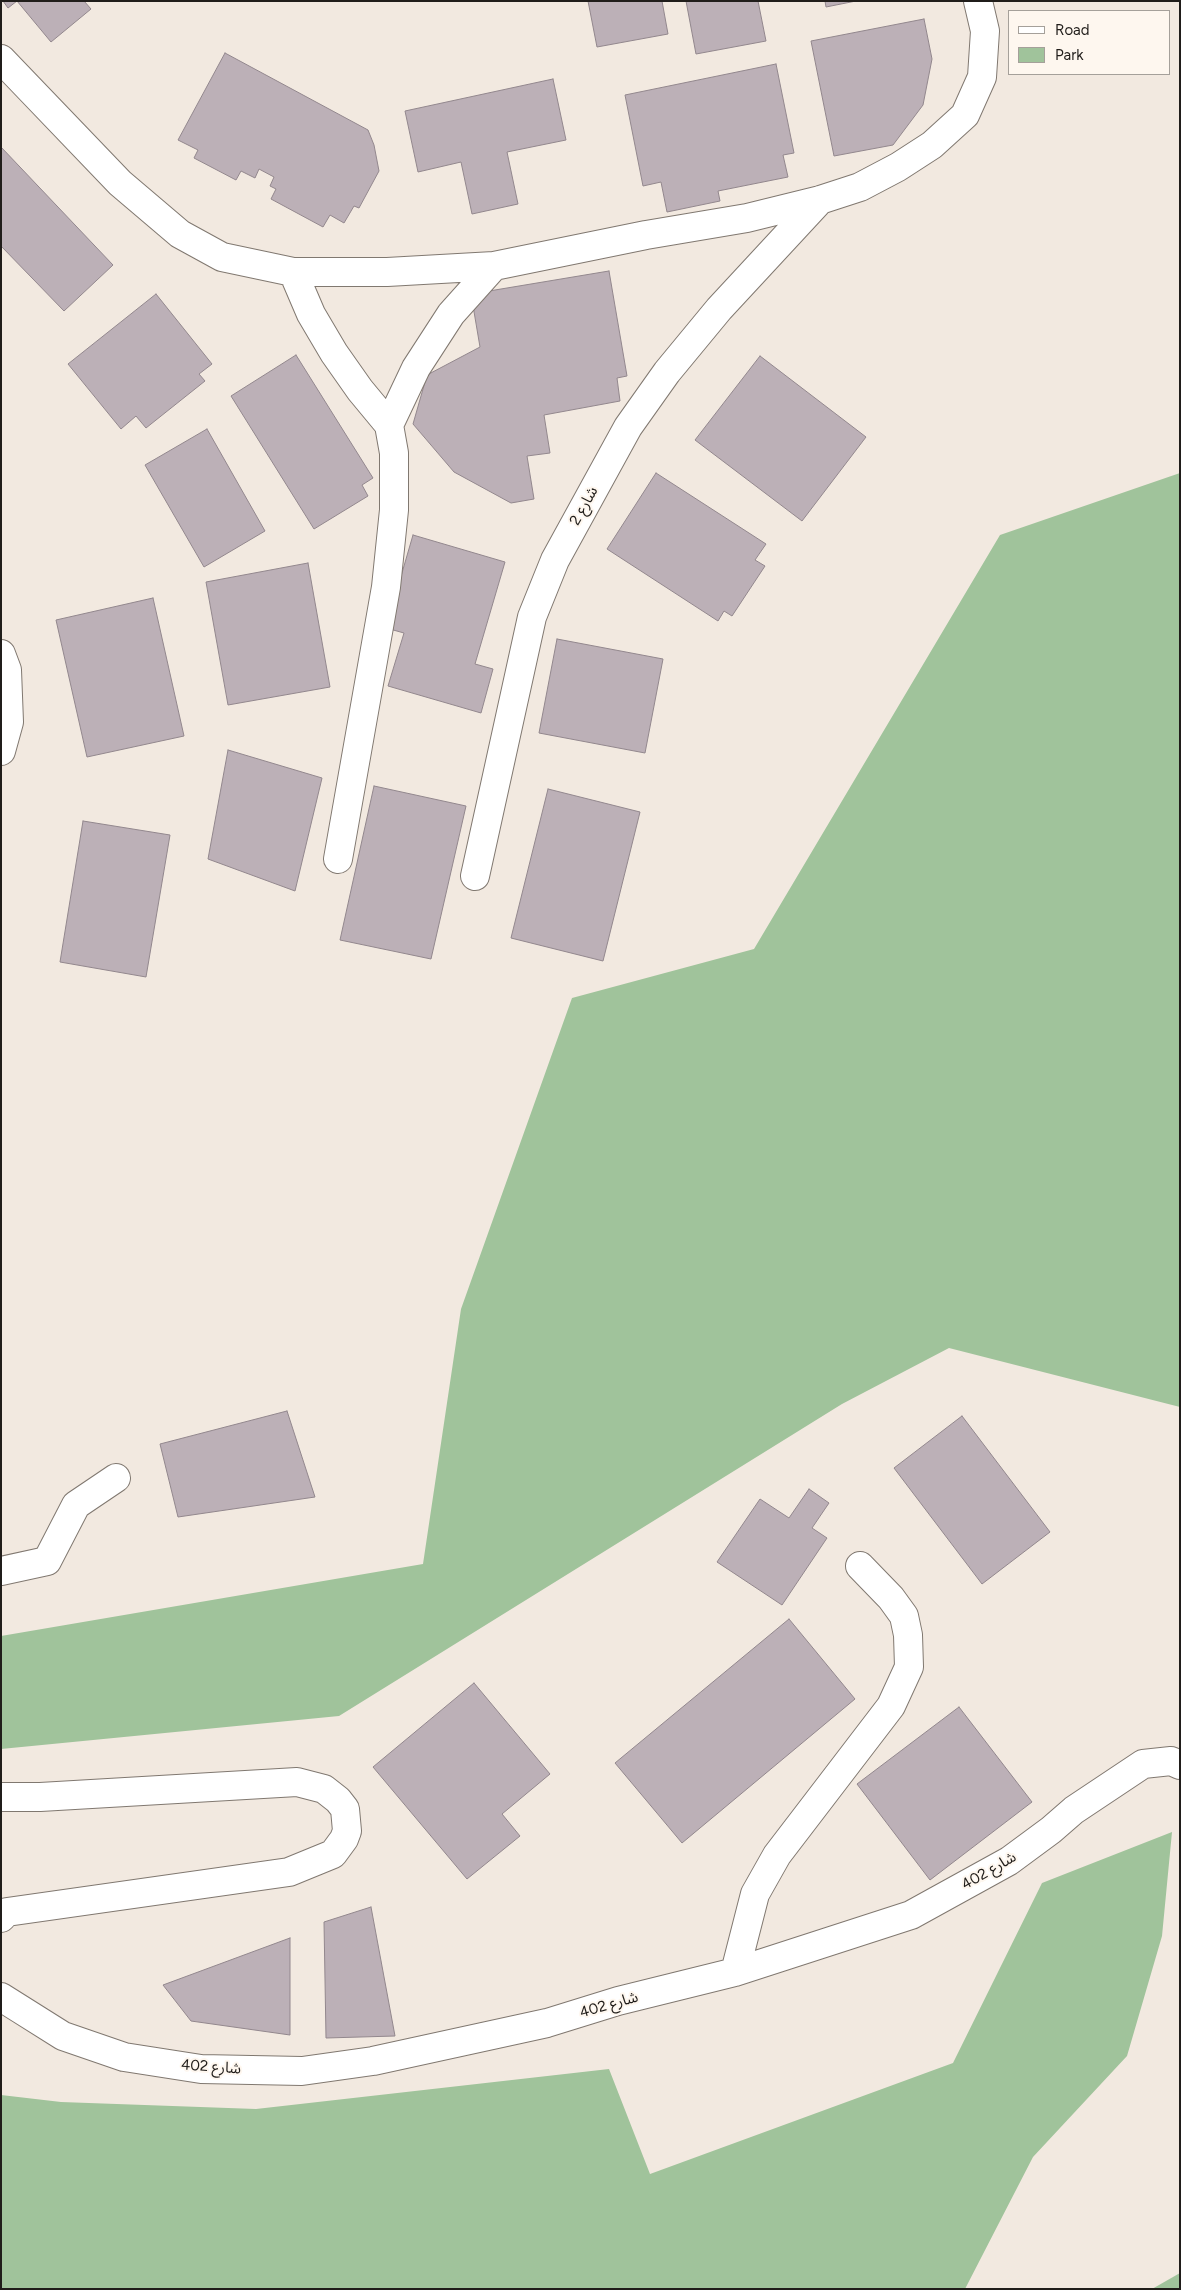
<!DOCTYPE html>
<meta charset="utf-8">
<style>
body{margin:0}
#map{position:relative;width:1181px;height:2290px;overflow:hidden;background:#f2e9e0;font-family:Figtree,sans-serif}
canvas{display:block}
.frame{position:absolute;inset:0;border:2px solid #201d1a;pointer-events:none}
.legend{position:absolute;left:1008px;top:10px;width:162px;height:65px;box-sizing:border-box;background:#fef7ef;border:1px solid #a5a09a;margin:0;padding:6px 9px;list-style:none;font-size:15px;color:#201d1a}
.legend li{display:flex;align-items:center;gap:10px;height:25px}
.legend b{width:25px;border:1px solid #a5a09a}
</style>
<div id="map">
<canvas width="1181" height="2290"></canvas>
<div class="frame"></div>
<ul class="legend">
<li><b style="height:6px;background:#fff"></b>Road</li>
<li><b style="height:14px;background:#a0c39b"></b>Park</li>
</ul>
</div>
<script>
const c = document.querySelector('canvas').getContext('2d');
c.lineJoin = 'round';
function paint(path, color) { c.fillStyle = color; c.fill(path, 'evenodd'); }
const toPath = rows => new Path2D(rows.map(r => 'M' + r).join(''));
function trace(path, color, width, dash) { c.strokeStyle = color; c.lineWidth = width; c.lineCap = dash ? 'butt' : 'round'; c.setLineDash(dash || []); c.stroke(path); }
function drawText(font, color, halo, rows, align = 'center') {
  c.font = font + ' Figtree,"Noto Sans Arabic",sans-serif'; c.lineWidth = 4; c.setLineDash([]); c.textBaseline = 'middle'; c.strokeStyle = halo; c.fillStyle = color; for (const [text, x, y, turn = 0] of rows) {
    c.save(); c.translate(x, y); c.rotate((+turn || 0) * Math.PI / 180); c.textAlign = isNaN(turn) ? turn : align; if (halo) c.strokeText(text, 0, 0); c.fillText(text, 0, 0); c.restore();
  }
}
paint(toPath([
 [1180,473,1180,1407,949,1348,842,1404,339,1716,1,1749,1,1636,423,1564,461,1309,572,998,754,949,1000,535],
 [1172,1832,1162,1936,1127,2056,1033,2157,965,2289,1,2289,1,2095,61,2102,256,2109,609,2069,650,2174,953,2063,1042,1883],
 [1180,2273,1180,2289,1152,2289]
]), '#a0c39b');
const building = toPath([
 [3,1,84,1,91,9,51,42,17,1,8,8,3,1],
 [588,1,662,1,668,34,597,47,588,1],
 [686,1,758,1,766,41,696,54,686,1],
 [825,1,856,1,826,7,825,1],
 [924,19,932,59,923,105,893,145,834,156,811,41,924,19],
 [225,53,368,130,374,145,379,171,359,208,354,206,344,223,330,215,323,227,271,199,276,189,270,186,274,177,259,169,255,178,241,171,236,180,194,158,198,150,178,140,225,53],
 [776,64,794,153,783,155,788,177,718,191,720,201,667,212,661,182,643,186,625,95,776,64],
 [553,79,566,140,507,152,518,204,472,214,461,162,418,172,405,111,553,79],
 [1,147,113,265,64,311,1,246,1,147],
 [609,271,627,376,617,378,620,401,544,415,550,453,527,456,534,499,511,503,454,472,413,424,427,375,480,347,471,294,609,271],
 [156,294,212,364,199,374,205,381,146,428,136,416,121,429,68,364,156,294],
 [296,355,373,478,362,485,368,496,314,529,231,396,296,355],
 [760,356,866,437,802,521,695,440,760,356],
 [207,429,265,531,204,567,145,465,207,429],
 [656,473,766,544,755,560,765,566,732,616,724,611,718,621,607,549,656,473],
 [413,535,505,562,475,664,493,669,481,713,388,686,404,633,386,628,413,535],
 [308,563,330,687,228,705,206,582,308,563],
 [153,598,184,736,87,757,56,620,153,598],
 [557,639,663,659,645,753,539,733,557,639],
 [228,750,322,778,295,891,208,859,228,750],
 [374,786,466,806,431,959,340,940,374,786],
 [548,789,640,812,603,961,511,938,548,789],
 [83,821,170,835,146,977,60,962,83,821],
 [287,1411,315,1497,178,1517,160,1444,287,1411],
 [962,1416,1050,1532,982,1584,894,1468,962,1416],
 [809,1489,829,1503,812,1528,827,1538,782,1605,717,1562,760,1499,789,1518,809,1489],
 [789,1619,855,1699,682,1843,615,1763,789,1619],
 [474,1683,550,1774,502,1814,520,1836,467,1879,373,1767,474,1683],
 [959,1707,1032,1802,930,1880,857,1784,959,1707],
 [371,1907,395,2036,326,2038,324,1922,371,1907],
 [290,1938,290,2035,191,2021,163,1985,290,1938]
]);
paint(building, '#bcb0b7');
trace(building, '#92878d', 1);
const minor = toPath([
 [1,59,120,183,180,234,222,257,293,272,387,272,494,266,646,235,747,218,820,200,860,187,898,167,932,145,965,115,982,77,985,31,978,1],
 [293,272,311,314,334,353,360,390,389,425,394,453,394,510,386,587,338,859],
 [389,425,416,368,451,314,494,266],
 [1,654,7,670,9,722,1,751],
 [475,876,532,617,555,560,628,427,667,372,719,309,820,200],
 [1,1571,47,1561,76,1505,116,1478],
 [1,1797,40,1797,297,1782,324,1789,338,1800,345,1809,347,1831,344,1839,333,1854,289,1872,7,1912,1,1918],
 [735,1972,755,1894,777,1855,891,1706,909,1667,908,1635,904,1616,891,1598,860,1566],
 [1,1997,63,2036,124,2057,201,2069,302,2071,373,2061,547,2023,618,2001,735,1972,911,1915,1009,1861,1051,1830,1074,1810,1143,1764,1171,1761,1180,1765]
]);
trace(minor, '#807870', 30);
trace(minor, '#fff', 28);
drawText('15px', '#201d1a', '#fef7ef', [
 ["شارع 2",584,506,-61],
 ["شارع 402",989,1871,-30],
 ["شارع 402",609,2005,-16],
 ["شارع 402",211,2067,4]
]);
</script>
